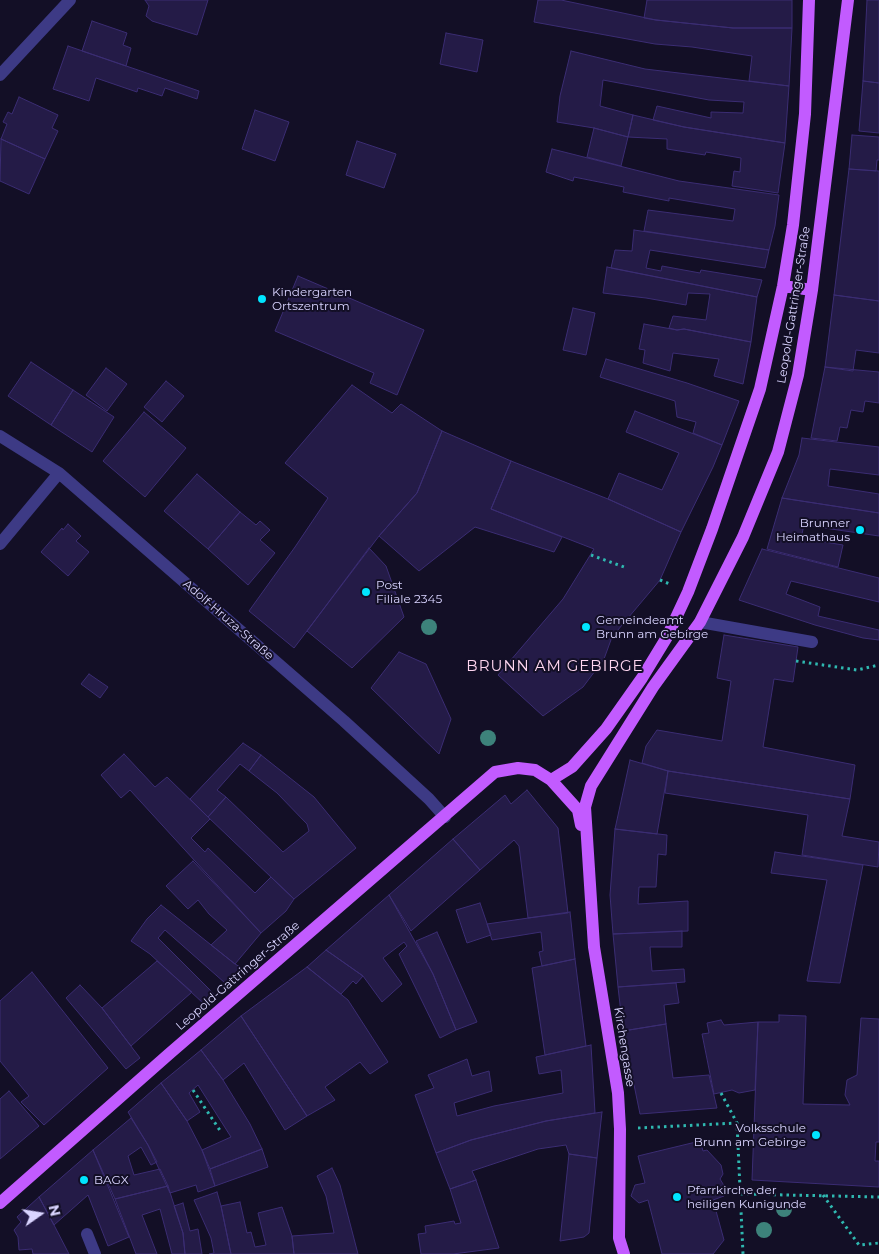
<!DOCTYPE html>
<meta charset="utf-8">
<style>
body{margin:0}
#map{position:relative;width:879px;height:1254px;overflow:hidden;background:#130f26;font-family:Montserrat,sans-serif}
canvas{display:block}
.north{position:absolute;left:15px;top:1189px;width:50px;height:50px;-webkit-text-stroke:4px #130f26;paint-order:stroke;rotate:77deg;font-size:14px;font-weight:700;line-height:20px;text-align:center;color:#d9d4ff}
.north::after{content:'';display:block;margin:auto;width:18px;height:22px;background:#d9d4ff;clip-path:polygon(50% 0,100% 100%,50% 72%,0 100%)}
</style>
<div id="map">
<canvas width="879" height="1254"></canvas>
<div class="north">N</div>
</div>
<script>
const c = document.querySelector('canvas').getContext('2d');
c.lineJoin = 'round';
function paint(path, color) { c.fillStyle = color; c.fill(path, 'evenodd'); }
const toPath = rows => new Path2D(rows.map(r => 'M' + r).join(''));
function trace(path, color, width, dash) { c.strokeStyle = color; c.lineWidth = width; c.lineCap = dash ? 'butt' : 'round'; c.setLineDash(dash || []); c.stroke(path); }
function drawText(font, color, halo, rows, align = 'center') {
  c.font = font + ' Montserrat,sans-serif'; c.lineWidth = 4; c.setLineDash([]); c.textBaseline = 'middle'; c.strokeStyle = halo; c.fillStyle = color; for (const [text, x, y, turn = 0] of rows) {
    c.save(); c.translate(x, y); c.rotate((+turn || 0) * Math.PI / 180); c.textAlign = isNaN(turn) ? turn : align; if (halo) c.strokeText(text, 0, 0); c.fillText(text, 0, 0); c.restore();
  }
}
const building = toPath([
 [145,0,208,0,197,35,152,21,146,16,149,6,145,0],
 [538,0,561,0,656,20,733,28,792,28,789,86,749,81,752,56,692,47,655,44,534,22,538,0],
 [647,0,792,0,792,28,733,28,656,20,644,18,647,0],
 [867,0,879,0,879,83,863,81,867,0],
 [92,21,127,33,123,45,131,48,126,66,82,51,92,21],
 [446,33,483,40,477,72,440,64,446,33],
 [68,46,199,91,197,99,165,88,162,96,138,88,137,92,96,78,89,101,53,89,68,46],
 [571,51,645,69,789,86,785,143,684,127,653,120,657,106,711,118,711,112,743,113,744,102,709,100,603,80,600,106,633,115,628,137,594,128,557,122,560,96,571,51],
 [863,81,879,83,879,133,859,131,863,81],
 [19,97,58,115,52,128,58,131,45,159,1,139,7,124,3,122,8,112,12,114,19,97],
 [255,110,289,122,275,161,242,149,255,110],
 [633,115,684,127,785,143,778,193,732,186,734,171,740,172,741,158,706,152,705,155,667,149,667,139,628,137,633,115],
 [594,128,628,137,621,166,587,157,594,128],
 [852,135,879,137,879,160,877,160,876,171,849,169,852,135],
 [1,139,45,159,29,194,0,181,1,139],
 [357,141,396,154,384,188,346,175,357,141],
 [552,149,679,181,779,195,775,226,769,250,644,231,648,210,733,221,735,209,669,198,669,201,623,192,624,187,574,177,573,181,546,172,552,149],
 [849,169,879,171,879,301,834,295,849,169],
 [634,230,769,250,765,268,650,250,646,268,661,271,662,266,700,273,701,270,762,280,757,297,611,268,615,250,632,251,634,230],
 [607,267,757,297,751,342,684,329,677,330,669,328,673,316,706,320,710,294,688,293,686,305,646,298,603,293,607,267],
 [298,276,424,330,397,395,370,383,374,373,275,331,298,276],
 [834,295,879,301,879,353,856,350,853,371,825,367,834,295],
 [573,308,595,313,586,355,563,350,573,308],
 [644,324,677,330,684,329,751,342,743,384,714,376,719,359,673,353,670,371,643,363,645,350,639,349,644,324],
 [606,359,687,383,739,401,722,445,693,433,696,422,677,417,675,401,600,377,606,359],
 [31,362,73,390,51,425,8,396,31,362],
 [825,367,879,372,879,403,865,401,863,412,851,410,847,428,840,427,837,441,811,438,825,367],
 [106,368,127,384,107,411,86,395,106,368],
 [166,381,184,396,162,422,144,407,166,381],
 [352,385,392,413,401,404,442,431,417,493,379,536,294,648,249,611,295,547,328,498,285,463,352,385],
 [73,390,114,417,92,452,51,425,73,390],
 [635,411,722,445,713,467,681,532,608,499,619,473,662,490,679,453,626,432,635,411],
 [144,412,186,448,145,497,103,461,144,412],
 [442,431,511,461,491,509,562,537,554,552,475,527,419,571,379,536,417,493,442,431],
 [802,438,879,447,879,475,830,469,828,486,879,494,879,513,782,498,799,455,802,438],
 [511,461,608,499,681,532,660,580,612,637,604,659,583,687,543,716,498,675,563,599,594,549,491,509,511,461],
 [197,474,240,512,208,549,164,511,197,474],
 [782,498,879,513,879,536,804,525,801,538,843,545,838,567,767,549,782,498],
 [240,512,256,525,260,521,270,530,260,540,275,553,248,585,208,549,240,512],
 [68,524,81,536,76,541,89,552,68,576,41,552,62,528,63,530,68,524],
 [369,548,386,566,404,617,352,668,307,631,369,548],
 [762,549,879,578,879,602,791,581,786,594,820,607,818,616,879,630,879,640,863,638,815,625,739,600,762,549],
 [724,635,798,647,793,682,774,679,763,747,855,765,850,799,668,771,642,763,646,746,657,730,722,741,731,681,717,678,724,635],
 [399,652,426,664,451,719,439,754,371,688,399,652],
 [89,674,108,687,100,698,81,684,89,674],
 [243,743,261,755,249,771,240,764,217,790,226,797,208,817,190,799,243,743],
 [124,754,155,787,167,777,210,819,191,838,205,852,208,848,255,893,271,877,294,899,286,911,261,933,130,790,121,798,101,775,124,754],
 [261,755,314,797,356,848,294,899,208,817,226,797,283,852,309,831,307,824,277,793,249,771,261,755],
 [630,760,668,771,657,834,615,829,630,760],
 [668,771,850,799,842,836,879,842,878,867,802,855,808,815,665,793,668,771],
 [527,790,558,828,568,913,528,918,519,846,514,840,480,870,453,839,505,795,511,804,527,790],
 [615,829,667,835,666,855,658,854,656,887,639,887,638,904,688,901,688,931,613,934,610,895,615,829],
 [453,839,480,870,411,931,389,895,453,839],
 [775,852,863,865,840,983,807,981,827,880,771,873,775,852],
 [193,861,261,933,235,964,211,945,227,930,209,914,198,900,188,909,166,886,193,861],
 [389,895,433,974,456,1030,440,1038,399,954,407,946,404,942,383,958,402,984,382,1002,363,976,326,950,389,895],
 [480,903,491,935,467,943,456,910,480,903],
 [161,905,235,964,242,968,225,983,165,930,158,938,214,994,204,1004,150,954,131,941,147,919,161,905],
 [570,912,575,959,542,966,539,952,543,951,541,932,492,940,487,924,570,912],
 [682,931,682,947,650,947,652,971,684,969,685,982,618,987,613,934,682,931],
 [437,932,477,1022,456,1030,433,974,416,941,437,932],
 [326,950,363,976,356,984,353,981,341,994,307,967,326,950],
 [575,959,586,1046,545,1055,532,968,575,959],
 [157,961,192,992,131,1046,102,1008,157,961],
 [307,967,348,1000,388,1062,370,1074,360,1062,325,1087,335,1100,307,1116,241,1016,307,967],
 [32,972,108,1068,44,1125,21,1102,29,1096,0,1061,0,1001,32,972],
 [676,983,679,1003,664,1005,666,1024,623,1031,618,987,676,983],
 [80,985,102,1008,140,1058,126,1069,66,998,80,985],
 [779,1015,806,1016,803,1104,850,1105,845,1095,847,1080,857,1075,861,1018,879,1019,879,1142,876,1142,875,1161,879,1161,879,1187,752,1180,758,1022,779,1022,779,1015],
 [241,1016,307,1116,285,1130,244,1063,223,1080,201,1050,241,1016],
 [721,1020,724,1025,758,1022,755,1090,739,1093,732,1090,714,1094,702,1034,709,1033,707,1023,721,1020],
 [666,1024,673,1078,709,1075,717,1108,640,1114,623,1031,666,1024],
 [591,1045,595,1113,546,1121,471,1140,436,1153,415,1095,434,1088,428,1075,467,1059,472,1076,489,1071,492,1091,454,1103,457,1116,494,1106,563,1093,561,1070,539,1074,536,1057,591,1045],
 [201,1050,223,1080,250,1124,262,1149,210,1169,202,1150,231,1137,198,1085,189,1093,200,1112,187,1121,161,1083,201,1050],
 [161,1083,187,1121,202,1150,215,1186,198,1192,196,1185,170,1193,148,1145,128,1112,161,1083],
 [9,1091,39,1126,0,1159,0,1099,9,1091],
 [602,1112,597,1158,569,1154,566,1145,538,1149,472,1171,476,1180,450,1189,436,1153,471,1140,546,1121,602,1112],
 [131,1118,148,1145,157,1162,151,1165,141,1147,128,1156,134,1175,160,1169,168,1186,115,1199,93,1150,131,1118],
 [700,1141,703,1151,707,1150,721,1165,723,1174,720,1179,726,1189,724,1196,713,1200,724,1240,713,1254,662,1254,648,1200,639,1203,631,1196,635,1185,645,1183,638,1156,700,1141],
 [262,1149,268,1167,215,1186,210,1169,262,1149],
 [93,1150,129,1237,108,1246,88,1195,54,1225,39,1197,93,1150],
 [569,1154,597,1158,589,1233,584,1237,560,1241,569,1154],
 [332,1168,340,1185,358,1254,294,1254,292,1236,334,1233,326,1196,317,1176,332,1168],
 [476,1180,499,1248,453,1254,421,1254,418,1234,426,1233,425,1226,454,1221,455,1224,461,1223,450,1189,476,1180],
 [168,1186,183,1233,185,1254,172,1254,160,1209,142,1215,157,1254,136,1254,115,1199,168,1186],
 [217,1192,221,1206,231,1254,209,1254,214,1253,211,1238,194,1200,217,1192],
 [39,1197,54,1225,69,1254,33,1254,32,1249,19,1250,18,1237,14,1230,21,1222,17,1217,39,1197],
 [240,1202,247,1233,251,1232,255,1247,266,1245,258,1213,282,1207,292,1236,294,1254,231,1254,221,1206,240,1202],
 [183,1203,190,1231,198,1229,202,1254,185,1254,183,1233,174,1206,183,1203]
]);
paint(building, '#241b47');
trace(building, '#3b2d73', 1);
trace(toPath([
 [591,555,624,567],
 [660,580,672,585],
 [796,661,857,670,879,665],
 [193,1090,221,1132],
 [721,1093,737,1123,743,1254],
 [638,1128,737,1123],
 [741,1194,879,1197],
 [823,1195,859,1245,879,1243]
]), '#2fb8b0', 3, [2.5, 4]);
trace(toPath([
 [0,75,70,0],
 [0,436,59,473,344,721,429,799,445,817],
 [0,544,59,473],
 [700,622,812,642],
 [87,1234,95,1254]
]), '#3d3a85', 12);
trace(toPath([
 [783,286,812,290],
 [551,780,572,767,606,729,642,678,667,637,688,592,712,529,760,389,783,286,793,225,805,114,809,0],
 [0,1203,169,1054,495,772,518,768,535,770,551,780,578,810,581,825],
 [624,1254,619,1238,620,1129,618,1093,594,947,585,807,591,786,653,687,700,622,743,537,778,452,798,375,812,290,848,0]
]), '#c25bff', 12);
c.fillStyle = '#3d827b';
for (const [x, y] of [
 [429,627],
 [488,738],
 [784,1209],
 [764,1230]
]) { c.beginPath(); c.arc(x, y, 8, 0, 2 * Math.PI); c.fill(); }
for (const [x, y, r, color] of [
 [262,299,5,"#00e5ff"],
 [860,530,5,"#00e5ff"],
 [366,592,5,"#00e5ff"],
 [586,627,5,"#00e5ff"],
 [816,1135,5,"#00e5ff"],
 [84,1180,5,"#00e5ff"],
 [677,1197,5,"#00e5ff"]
]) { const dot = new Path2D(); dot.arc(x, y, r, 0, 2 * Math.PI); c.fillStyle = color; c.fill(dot); trace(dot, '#130f26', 2); }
drawText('12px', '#d9d4ff', '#130f26', [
 ["Kindergarten",272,292],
 ["Ortszentrum",272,306],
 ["Brunner",850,523,"right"],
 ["Heimathaus",850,537,"right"],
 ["Post",376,585],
 ["Filiale 2345",376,599],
 ["Gemeindeamt",596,620],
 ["Brunn am Gebirge",596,634],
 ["Volksschule",806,1128,"right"],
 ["Brunn am Gebirge",806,1142,"right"],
 ["BAGX",94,1180],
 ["Pfarrkirche der",687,1190],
 ["heiligen Kunigunde",687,1204]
], 'left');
drawText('12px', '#d9d4ff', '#130f26', [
 ["Leopold-Gattringer-Straße",794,305,-81],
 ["Adolf-Hruza-Straße",228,620,41],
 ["Leopold-Gattringer-Straße",238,976,-41],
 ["Kirchengasse",624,1047,81]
]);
c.letterSpacing = '1px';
drawText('15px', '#ffd6f0', '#130f26', [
 ["BRUNN AM GEBIRGE",555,667]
]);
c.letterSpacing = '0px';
</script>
